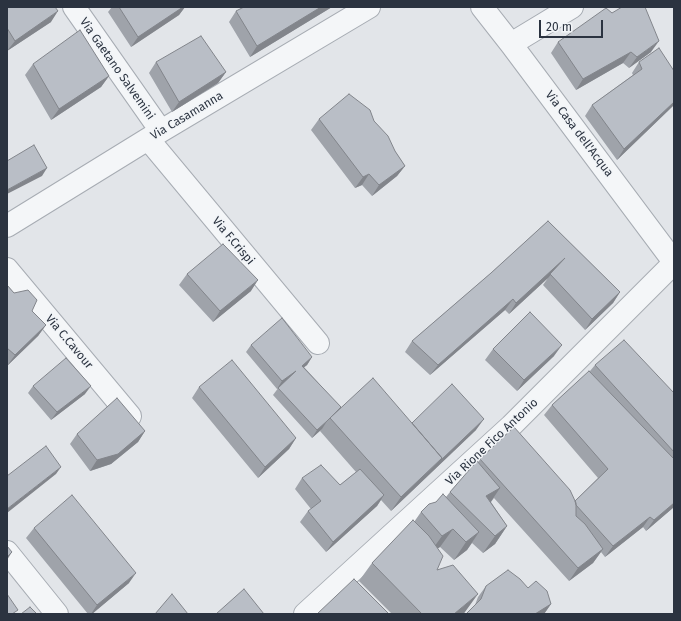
<!DOCTYPE html>
<style>
body{margin:0}
#map{position:relative;width:681px;height:621px;overflow:hidden;background:#e2e5e9;font-family:"Fira Sans",sans-serif}
canvas{display:block}
.frame{position:absolute;inset:0;border:8px solid #2b3340;pointer-events:none}
.scale{position:absolute;left:539px;top:20px;width:64px;height:18px;box-sizing:border-box;border:2px solid #2b3340;border-top:0;padding-left:5px;font-size:12px;line-height:14px;white-space:nowrap;color:#2b3340;-webkit-text-stroke:3px #f1f4f7;paint-order:stroke}
</style>
<div id="map">
<canvas width="681" height="621"></canvas>
<div class="frame"></div>
<div class="scale">20 m</div>
</div>
<script>
const c = document.querySelector('canvas').getContext('2d');
c.lineJoin = 'round';
const toPath = rows => new Path2D(rows.map(r => 'M' + r).join(''));
function trace(path, color, width, dash) { c.strokeStyle = color; c.lineWidth = width; c.lineCap = dash ? 'butt' : 'round'; c.setLineDash(dash || []); c.stroke(path); }
function paint(path, color) { c.fillStyle = color; c.fill(path, 'evenodd'); }
function drawText(font, color, halo, rows, align = 'center') {
  c.font = font + ' "Fira Sans",sans-serif'; c.lineWidth = 3; c.setLineDash([]); c.textBaseline = 'middle'; c.strokeStyle = halo; c.fillStyle = color; for (const [text, x, y, turn = 0] of rows) {
    c.save(); c.translate(x, y); c.rotate((+turn || 0) * Math.PI / 180); c.textAlign = isNaN(turn) ? turn : align; if (halo) c.strokeText(text, 0, 0); c.fillText(text, 0, 0); c.restore();
  }
}
const minor = toPath([
 [74,7,161,131],
 [482,7,511,44,674,262],
 [511,44,572,7],
 [148,139,318,343],
 [7,226,161,131,369,7],
 [7,269,130,416],
 [7,552,57,614],
 [305,614,511,426,674,263]
]);
trace(minor, '#a7acb3', 24);
trace(minor, '#f4f6f8', 22);
paint(toPath([
 [7,7,51,22,7,51],
 [112,7,185,7,179,15,131,47,108,12],
 [332,7,250,57,229,22,236,11],
 [558,42,651,52,629,68,623,63,576,90,551,53],
 [156,62,226,72,218,83,172,112,149,73],
 [639,62,674,105,617,160,585,116,592,105,633,75,632,73],
 [33,64,109,76,101,87,51,120,25,75],
 [319,119,374,121,405,166,397,176,372,196,362,185,355,188,311,130],
 [548,221,620,292,613,303,585,330,543,285,548,278,509,314,505,310,430,375,405,352,412,341,491,273],
 [187,274,251,291,213,322,179,285],
 [7,285,14,293,46,325,38,336,7,366],
 [251,345,312,357,307,365,304,367,341,408,412,423,476,430,391,511,381,500,377,506,326,552,300,522,308,511,311,509,295,489,302,478,340,485,356,472,320,431,322,429,312,438,273,395,279,387,277,389,246,352],
 [493,349,554,356,517,391,485,360],
 [595,365,674,393,674,507,646,531,643,527,605,557,601,552,593,563,569,581,494,498,491,502,507,526,495,544,483,553,472,543,467,550,454,560,440,547,438,548,437,570,465,612,463,614,392,614,359,581,372,563,414,522,421,512,436,502,446,497,450,492,478,462,480,459,575,501,598,478,544,415,552,405,590,371],
 [33,386,85,394,51,420,28,393],
 [199,387,296,438,289,449,258,478,192,398],
 [145,431,138,442,111,464,90,471,70,444,77,434],
 [34,528,129,583,92,614,88,614,26,538],
 [486,586,528,588,551,604,544,614,466,614,475,605,478,597]
]), '#9fa3aa');
paint(toPath([
 [183,7,185,7,179,15,131,47,138,37],
 [321,7,332,7,250,57,257,46],
 [58,11,51,22,7,51,15,41],
 [659,41,651,52,629,68,637,57],
 [631,52,623,63,576,90,583,79],
 [226,72,218,83,172,112,179,102],
 [109,76,101,87,51,120,59,109],
 [674,102,674,105,617,160,624,149],
 [405,166,397,176,372,196,379,185],
 [47,168,42,176,7,194,7,190],
 [369,174,362,185,355,188,363,177],
 [565,258,548,278,509,314,516,303],
 [258,280,251,291,213,322,220,311],
 [620,292,613,303,585,330,592,319],
 [513,299,505,310,430,375,438,365],
 [46,325,38,336,7,366,15,355],
 [562,345,554,356,517,391,524,380],
 [312,357,307,365,297,373,302,366],
 [296,371,291,378,277,389,282,381],
 [91,386,85,394,51,420,57,412],
 [484,419,476,430,391,511,401,497],
 [327,421,322,429,312,438,317,430],
 [145,431,138,442,111,464,90,471,97,460],
 [296,438,289,449,258,478,265,467],
 [61,467,56,474,7,513,7,509],
 [500,488,488,506,486,496],
 [384,495,377,506,326,552,333,542],
 [674,503,674,507,646,531,654,520],
 [650,517,643,527,605,557,613,546],
 [507,526,495,544,483,553,495,536],
 [453,529,440,547,429,554,442,536],
 [479,532,467,550,454,560,466,542],
 [603,549,593,563,569,581,578,568],
 [12,552,7,560,7,557],
 [136,573,129,583,92,614,91,614,97,605],
 [478,594,465,612,463,614,454,614],
 [551,604,544,614,535,614]
]), '#82858b');
const building = toPath([
 [7,7,55,7,58,11,15,41,7,28,7,7],
 [119,7,183,7,138,37,119,7],
 [244,7,321,7,257,46,236,11,244,7],
 [622,7,645,7,659,41,637,57,631,52,583,79,558,42,606,8,612,13,622,7],
 [80,30,109,76,59,109,33,64,80,30],
 [201,36,226,72,179,102,156,62,201,36],
 [659,48,674,71,674,102,624,149,592,105,642,69,639,62,659,48],
 [349,94,370,110,374,121,388,136,395,151,405,166,379,185,369,174,363,177,319,119,349,94],
 [34,145,47,168,7,190,7,161,34,145],
 [548,221,620,292,592,319,550,274,565,258,516,303,513,299,438,365,412,341,491,273,548,221],
 [223,244,258,280,220,311,187,274,223,244],
 [7,285,14,293,28,290,37,300,32,311,46,325,15,355,7,348,7,285],
 [530,312,562,345,524,380,493,349,530,312],
 [282,318,312,357,302,366,341,407,327,421,317,430,278,388,296,371,282,381,251,345,282,318],
 [624,340,674,393,674,452,595,365,624,340],
 [66,358,91,386,57,412,33,386,66,358],
 [232,360,296,438,265,467,199,387,232,360],
 [589,371,674,459,674,503,654,520,650,517,613,546,576,505,575,501,608,469,552,405,589,371],
 [373,378,442,458,401,497,330,418,373,378],
 [452,384,484,419,440,461,442,458,412,423,452,384],
 [117,398,145,431,118,454,97,460,77,434,117,398],
 [514,427,570,490,576,503,576,516,585,524,603,549,578,568,480,459,514,427],
 [46,446,61,467,7,509,7,476,46,446],
 [477,461,500,488,486,496,507,526,495,536,450,492,477,461],
 [321,465,340,485,360,469,384,495,333,542,308,511,321,501,302,478,321,465],
 [443,494,479,532,466,542,453,529,442,536,421,512,429,504,436,502,443,494],
 [72,495,136,573,97,605,34,528,72,495],
 [413,520,429,536,443,556,437,570,453,565,478,594,454,614,422,614,372,563,413,520],
 [7,546,12,552,7,557,7,546],
 [508,570,520,579,528,588,536,581,547,591,551,604,535,614,466,614,481,599,486,586,508,570],
 [354,579,389,614,317,614,354,579],
 [244,589,264,614,216,614,244,589],
 [7,594,18,610,12,614,7,614,7,594],
 [172,594,188,614,155,614,172,594],
 [30,607,37,614,21,614,30,607]
]);
paint(building, '#b9bec6');
trace(building, '#82858b', 1);
drawText('12px', '#2b3340', '#f1f4f7', [
 ["Via Gaetano Salvemini",117,69,55],
 ["Via Casamanna",187,116,-31],
 ["Via Casa dell'Acqua",579,134,53],
 ["Via F.Crispi",233,241,50],
 ["Via C.Cavour",69,342,50],
 ["Via Rione Fico Antonio",492,442,-43]
]);
</script>
